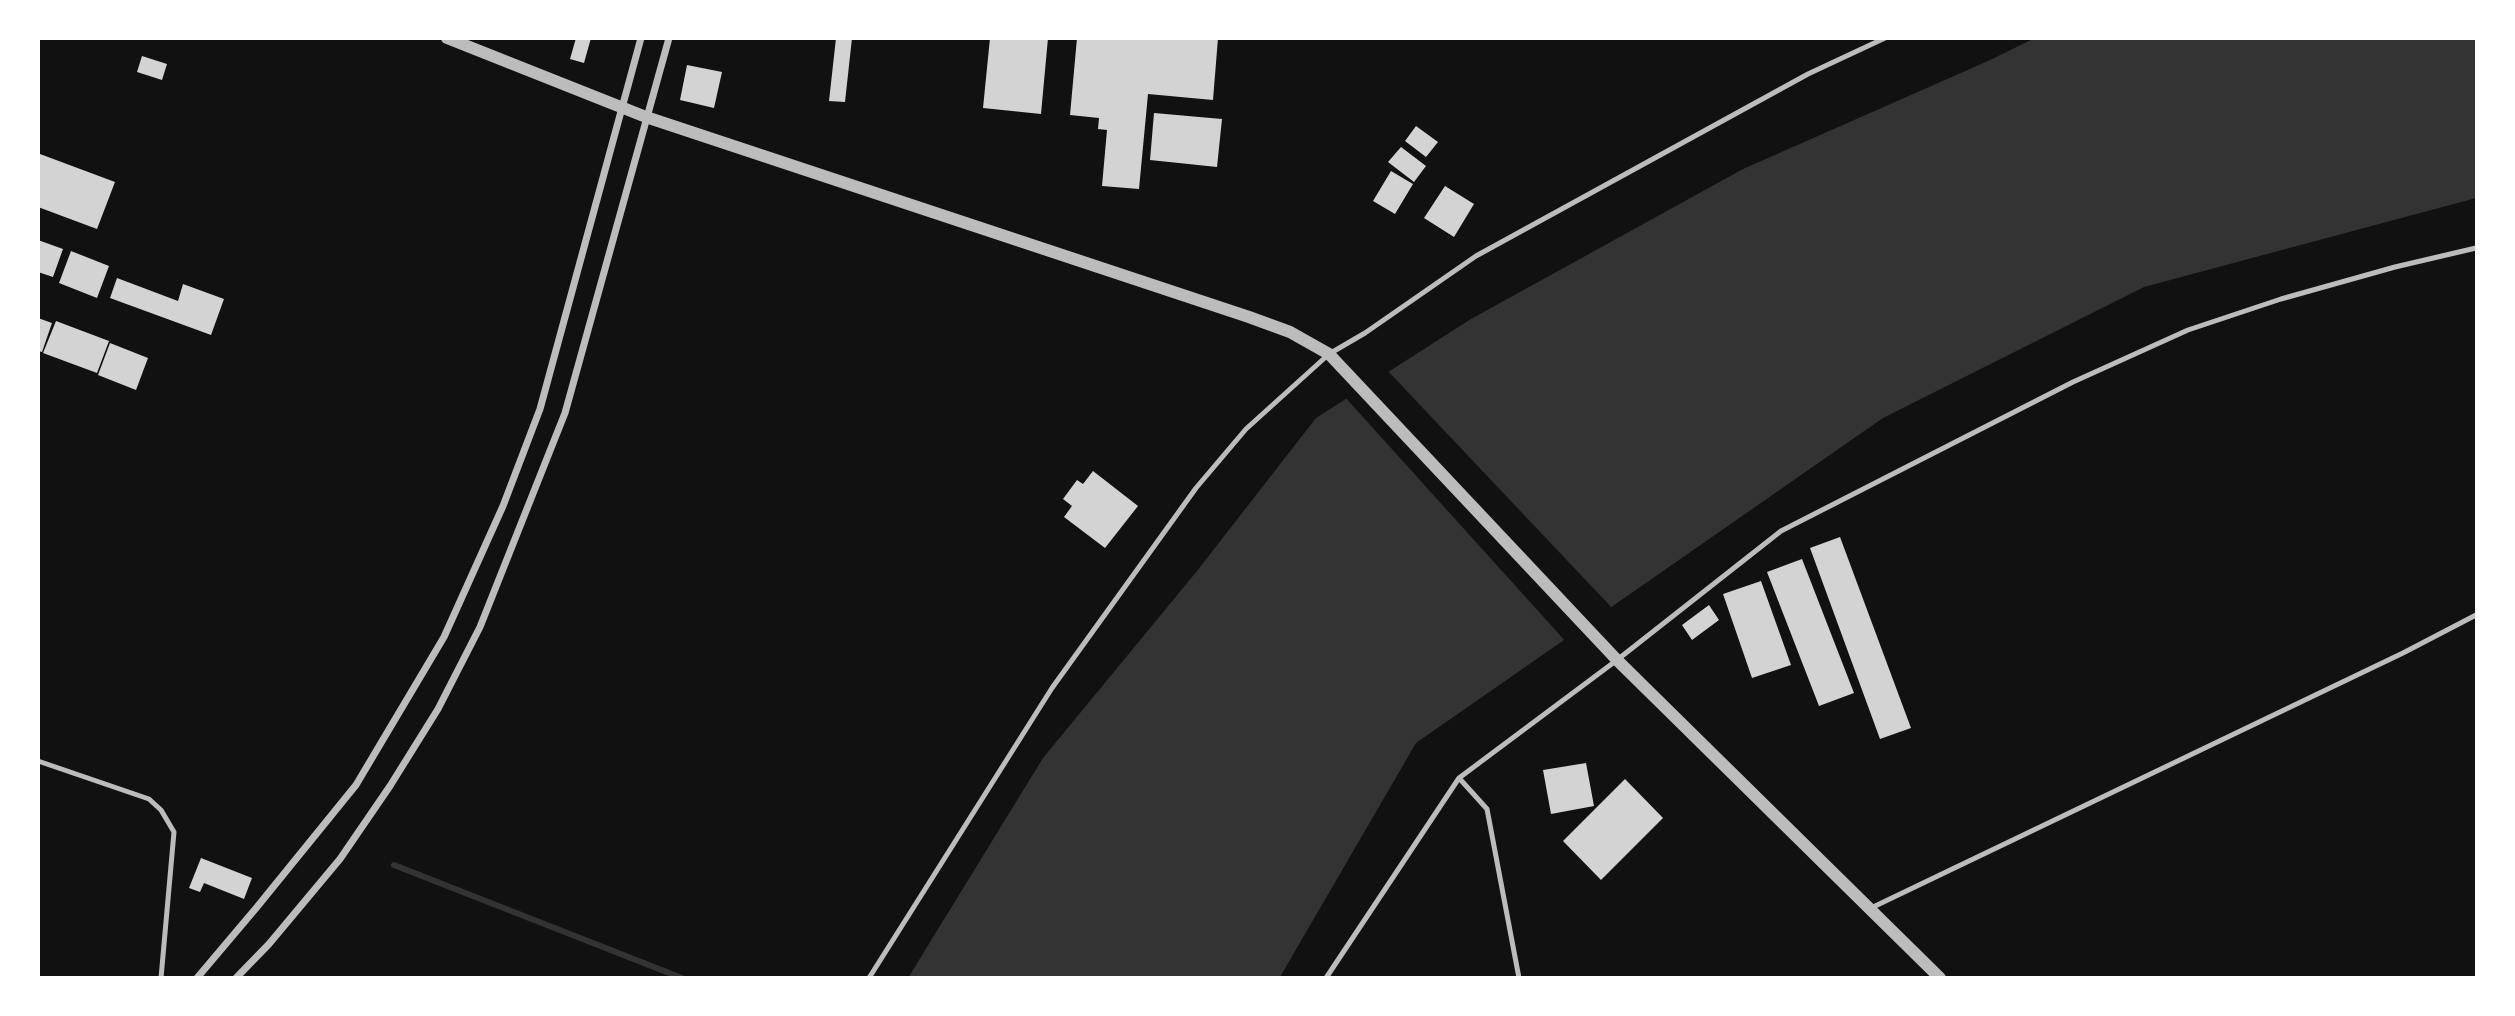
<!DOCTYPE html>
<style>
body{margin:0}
#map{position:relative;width:2515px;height:1016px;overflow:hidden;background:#111;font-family:Poppins,sans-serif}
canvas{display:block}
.frame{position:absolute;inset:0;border:40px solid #fff;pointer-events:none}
</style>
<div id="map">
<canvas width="2515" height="1016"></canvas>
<div class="frame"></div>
</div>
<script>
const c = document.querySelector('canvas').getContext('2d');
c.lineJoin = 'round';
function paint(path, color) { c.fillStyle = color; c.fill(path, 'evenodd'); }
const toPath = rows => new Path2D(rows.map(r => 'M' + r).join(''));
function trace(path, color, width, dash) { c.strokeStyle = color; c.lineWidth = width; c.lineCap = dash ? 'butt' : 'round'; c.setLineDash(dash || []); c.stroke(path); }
paint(toPath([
 [2033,39,2476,39,2476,198,2144,287,1883,418,1416,743,1280,977,908,978,1043,758,1197,571,1316,418,1471,319,1743,169,1988,61]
]), '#333');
paint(toPath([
 [1386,369,1614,610,1567,643,1344,396]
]), '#111');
trace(toPath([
 [394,865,682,978]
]), '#333', 6);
paint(toPath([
 [576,38,591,38,584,63,570,59],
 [836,38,852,38,845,102,829,101],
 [990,38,1048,38,1041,114,983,108],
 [1077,38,1218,38,1213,100,1148,94,1139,189,1102,186,1107,130,1098,129,1099,118,1070,115],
 [142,56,167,64,162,80,137,72],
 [687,65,722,72,714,108,680,100],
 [1154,113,1222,119,1217,167,1150,160],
 [1416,126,1438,142,1426,157,1405,141],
 [1401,147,1426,166,1414,182,1388,162],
 [40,154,115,182,97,229,38,207],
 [1391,171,1413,184,1395,214,1373,201],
 [1445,186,1474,204,1454,237,1424,218],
 [38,240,63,249,53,277,38,272],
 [71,251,109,266,97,298,59,283],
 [117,278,178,301,183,284,224,299,211,335,110,298],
 [38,318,52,323,42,352,38,351],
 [56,321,109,341,97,373,43,353],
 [110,343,148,358,136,390,98,375],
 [1093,471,1138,506,1105,548,1064,517,1072,506,1063,499,1077,480,1083,484],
 [1840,537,1911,728,1880,739,1810,548],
 [1802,559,1854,693,1819,706,1767,572],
 [1761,581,1791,665,1752,678,1723,594],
 [1709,605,1719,620,1692,640,1682,625],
 [1586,763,1594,806,1551,814,1543,770],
 [1625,779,1663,818,1601,880,1563,841],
 [201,858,252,878,244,899,204,883,200,892,189,888]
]), '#d3d3d3');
trace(toPath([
 [38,761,149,799,161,810,174,832,161,978],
 [1459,778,1487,809,1519,978],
 [1871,908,2403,653,2476,615],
 [869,978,1052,688,1196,488,1246,429,1329,354,1365,333,1476,256,1808,74,1885,38],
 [1326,978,1459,778,1617,660,1781,531,2073,382,2188,330,2281,299,2395,267,2476,248]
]), '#bcbcbc', 5);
trace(toPath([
 [197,978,257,907,356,785,444,637,503,506,540,409,641,38],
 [236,978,269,944,340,859,390,786,438,709,480,627,565,413,669,38]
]), '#bcbcbc', 7);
trace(toPath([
 [447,38,646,117,1249,317,1290,332,1329,354,1617,660,1940,978]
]), '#bcbcbc', 12);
</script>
